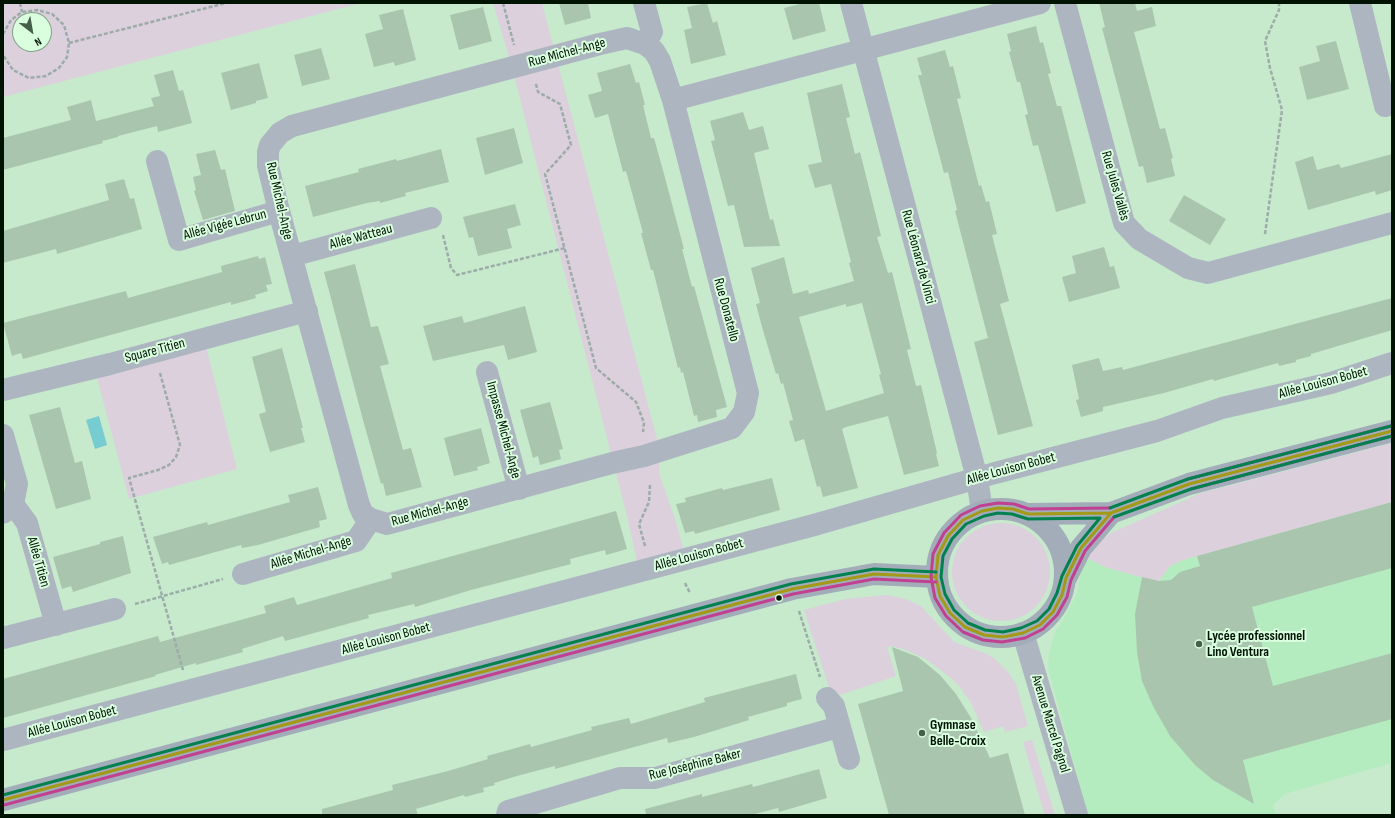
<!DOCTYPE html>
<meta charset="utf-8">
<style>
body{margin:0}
#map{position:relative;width:1395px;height:818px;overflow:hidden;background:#c7eacd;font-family:"Sofia Sans Condensed",sans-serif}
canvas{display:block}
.frame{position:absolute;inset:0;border:4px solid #001303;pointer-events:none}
.north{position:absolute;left:12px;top:12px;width:40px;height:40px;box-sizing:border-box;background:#d9ffdf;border:1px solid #82a187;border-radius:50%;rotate:149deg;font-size:11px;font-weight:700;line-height:16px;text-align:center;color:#001303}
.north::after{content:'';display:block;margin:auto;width:14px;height:18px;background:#465e4a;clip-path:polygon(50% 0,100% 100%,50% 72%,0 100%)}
</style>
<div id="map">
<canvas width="1395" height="818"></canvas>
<div class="frame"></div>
<div class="north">N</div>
</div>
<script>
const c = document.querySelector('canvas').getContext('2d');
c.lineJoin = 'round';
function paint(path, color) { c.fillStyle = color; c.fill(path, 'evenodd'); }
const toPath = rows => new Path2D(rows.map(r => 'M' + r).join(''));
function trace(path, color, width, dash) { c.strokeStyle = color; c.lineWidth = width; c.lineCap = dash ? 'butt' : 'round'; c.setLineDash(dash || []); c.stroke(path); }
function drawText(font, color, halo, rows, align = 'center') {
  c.font = font + ' "Sofia Sans Condensed",sans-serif'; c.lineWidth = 4; c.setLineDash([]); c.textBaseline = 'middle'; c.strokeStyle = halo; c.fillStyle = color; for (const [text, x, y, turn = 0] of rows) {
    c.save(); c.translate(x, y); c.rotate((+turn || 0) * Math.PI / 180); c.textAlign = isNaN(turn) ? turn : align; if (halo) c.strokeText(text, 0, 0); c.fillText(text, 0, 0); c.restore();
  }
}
paint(toPath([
 [1392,502,1392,763,1285,794,1273,805,1276,815,1088,815,1048,669,1049,652,1055,632,1069,609,1077,593,1080,576,1087,558,1105,567,1158,582,1170,566,1183,560]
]), '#b5ecbf');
paint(toPath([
 [3,3,361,3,3,97],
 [20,20,44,20,44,44,20,44],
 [493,3,542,3,660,450,659,473,676,522,686,559,639,571,627,516,512,68],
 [206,346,237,469,129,499,96,374],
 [1392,443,1392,502,1183,560,1170,566,1158,582,1105,567,1087,558,1093,546,1111,533,1201,493],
 '952 572a49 49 0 1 1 98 0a49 49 0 1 1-98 0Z',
 [887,595,906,599,921,606,954,642,987,654,995,659,1008,672,1016,684,1028,726,1005,732,1004,726,984,732,971,703,960,687,950,677,924,658,903,649,890,646,887,647,896,676,840,695,838,693,831,694,804,610,845,599],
 [1032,740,1055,815,1043,815,1044,813,1023,742]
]), '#dcd0dc');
paint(toPath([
 [99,416,107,445,95,449,86,420]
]), '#76ccd0');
paint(toPath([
 [559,3,588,3,591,18,565,25],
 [707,3,713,23,717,21,726,55,691,64,684,30,692,28,687,7],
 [804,3,819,3,826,31,793,40,784,8],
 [1099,3,1135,3,1137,11,1152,7,1156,26,1134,32,1160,129,1165,128,1173,158,1171,159,1175,176,1147,183,1143,166,1139,167,1102,28,1105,27],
 [483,7,492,41,459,50,450,15],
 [403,9,416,60,395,66,394,62,374,67,365,34,383,29,379,15],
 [1036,26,1040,43,1043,42,1051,73,1048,74,1057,106,1061,106,1086,203,1056,212,1038,145,1033,146,1025,115,1028,114,1020,82,1017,82,1009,52,1011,51,1007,34],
 [1336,41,1349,89,1307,100,1299,67,1320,61,1316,46],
 [321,48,330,79,302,86,294,55],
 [945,50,950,67,953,66,961,98,957,99,979,186,981,185,986,202,989,201,997,234,992,235,1009,301,1000,304,1033,426,998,435,974,342,988,338,955,211,957,210,948,172,944,173,918,75,922,75,917,58],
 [259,63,268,98,256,101,256,103,231,110,221,73],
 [630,64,636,83,639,82,645,105,643,105,651,138,654,138,664,174,684,249,682,249,692,287,694,286,727,407,716,410,717,417,698,422,697,415,694,416,683,372,681,373,680,367,678,368,653,270,651,270,641,233,643,233,626,171,623,172,608,114,595,118,588,95,602,91,597,73],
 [173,70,179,91,183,90,192,123,158,132,157,126,118,136,118,137,102,141,103,143,3,170,3,138,71,120,67,107,91,100,96,121,154,106,151,98,160,96,154,75],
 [842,84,850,117,846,118,855,154,860,152,881,236,877,237,888,273,892,272,911,349,907,350,916,386,921,385,937,453,936,454,939,466,904,475,888,416,846,427,842,429,858,488,823,497,820,486,817,487,804,439,795,442,789,421,793,420,783,383,781,384,778,373,776,374,762,327,756,304,760,303,751,268,784,257,793,294,808,290,809,294,854,281,849,263,851,262,831,184,815,188,808,165,822,162,807,93],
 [862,303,881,374,879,375,884,393,826,411,799,317,846,304,846,307],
 [743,112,749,130,763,126,769,149,754,153,770,220,773,219,780,246,744,247,734,205,728,206,711,141,715,140,710,121],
 [514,128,523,163,485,175,476,138],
 [441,149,449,182,405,193,406,196,380,203,380,201,367,203,313,217,305,186,359,172,358,169,396,159,397,161],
 [215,150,221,170,225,169,235,211,203,220,194,191,196,190,193,177,201,175,196,154],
 [1392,154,1392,190,1376,195,1375,191,1308,210,1295,162,1313,156,1317,170,1339,164,1341,168],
 [124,179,130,199,134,198,142,229,57,254,56,249,3,263,3,231,109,200,105,184],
 [1184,195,1226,219,1210,245,1169,221],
 [515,204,521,225,507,229,512,248,478,256,473,237,469,238,463,217],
 [1104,247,1110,267,1114,266,1120,288,1069,302,1062,277,1076,273,1072,256],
 [258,256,259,259,265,257,272,284,266,285,268,291,255,295,256,298,231,305,231,302,23,359,21,353,12,356,3,323,126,291,128,298,222,272,221,266],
 [355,264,371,327,378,326,389,364,380,366,403,450,411,448,422,487,386,496,383,483,381,484,363,420,324,272],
 [1392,298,1392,330,1311,354,1311,356,1296,360,1296,362,1279,366,1278,363,1214,381,1213,379,1164,393,1103,407,1103,411,1081,417,1076,400,1079,399,1072,365,1099,358,1103,371,1122,367,1123,370],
 [525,306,537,352,508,360,504,345,433,361,423,326,462,316,464,323],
 [282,348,303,428,301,428,305,442,270,452,259,414,266,412,252,357],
 [550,402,563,449,559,450,561,459,540,465,538,456,533,458,520,410],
 [60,407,75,463,82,461,91,499,56,509,29,415],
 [481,428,490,463,477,467,478,470,454,476,444,438],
 [772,478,780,510,695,534,694,531,685,533,676,504,686,502,685,498,722,488,723,490],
 [318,487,327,519,319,521,320,527,258,545,242,548,241,545,169,565,168,562,162,564,153,537,207,522,208,525,290,502,288,495],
 [1392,502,1392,568,1252,607,1273,686,1392,653,1392,719,1243,760,1254,804,1213,780,1195,765,1170,736,1153,706,1142,681,1137,652,1135,614,1142,577,1159,581,1171,580,1180,572,1200,566,1197,556],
 [616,511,627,549,606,555,605,550,570,559,571,564,471,590,415,607,414,604,368,615,369,618,285,641,283,636,242,649,243,652,196,665,196,663,155,675,156,676,3,718,3,679,158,636,160,642,266,613,264,606,294,597,297,605,392,578,391,573],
 [123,536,131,573,73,592,71,586,62,589,53,557,100,544,100,542],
 [892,647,918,657,940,675,956,694,971,718,990,758,1008,753,1025,815,889,815,858,704,903,691],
 [796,674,802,699,787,703,787,706,748,717,749,720,694,737,668,743,667,738,555,769,555,766,517,776,494,783,495,785,483,788,484,792,465,797,464,795,416,809,418,815,322,815,322,809,393,790,392,785,448,771,488,759,487,756,530,744,531,747,592,730,591,727,629,718,631,724,705,702,704,698],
 [819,769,827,798,779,812,778,808,751,815,646,815,645,809,702,794,702,797,752,784,753,787]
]), '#a9c5ae');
trace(toPath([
 [20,3,22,12],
 [503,3,514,45],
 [3,34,11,20,22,12,37,10,52,14,64,25,69,43,67,57,59,68,46,76,29,78,13,70,3,55],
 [69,43,226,3],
 [536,84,538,92,560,104,571,145,545,174,596,368,636,402,644,423,643,432],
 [1265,234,1282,110,1270,68,1265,41,1279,10,1279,3],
 [443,235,451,268,457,275,565,248],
 [160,373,180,445,176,457,169,465,158,470,129,478,183,670],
 [645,546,639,524,649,502,650,485],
 [685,583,690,593],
 [135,604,223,579],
 [799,611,820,677]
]), '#9caca8', 2.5, [4, 2]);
trace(toPath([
 [644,3,652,32,645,44],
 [851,3,977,478,982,511],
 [1065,3,1124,223,1139,239,1188,268,1208,273,1392,223],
 [1360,3,1385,106],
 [627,38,645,44,654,51,660,61,673,100,748,393,744,412,732,428,644,456,612,463,387,524,371,519,363,514,359,505,279,211,268,166,268,152,270,145,280,133,292,126,600,44,627,38],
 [673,100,1040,3],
 [157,161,179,240,279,211],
 [292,256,431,218],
 [487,372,519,489],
 [3,390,110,364,307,311],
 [3,435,17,484,13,504,3,513],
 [13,504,27,523,56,625],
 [243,574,356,541,371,519],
 [1023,633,1077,815],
 [3,638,115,609],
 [827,698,834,706,849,759],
 [3,740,814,525,995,473,1157,431,1222,408,1331,383,1392,363],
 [507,815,508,811,620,778,655,778,839,727]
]), '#adb6c0', 22);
trace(toPath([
 '937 573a64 64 0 1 1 128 0a64 64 0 1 1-128 0Z',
 [1028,514,1111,513,1189,484,1392,431],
 [1066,578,1081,548,1111,513],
 [3,800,792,589,874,574,936,577]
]), '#a2adb9', 22);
trace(toPath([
 [1189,484,1392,431],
 [998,508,1013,509,1028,514,1111,513,1081,548,1066,578,1062,595,1053,612,1040,625,1023,633,1003,637,984,635,965,627,950,613,940,596,936,577,938,555,948,536,963,520,982,511,998,508],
 [1111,513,1189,484],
 [1111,513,1189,484],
 [3,800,792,589,874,574,936,577]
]), '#a39a18', 3);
trace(toPath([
 [1188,479,1391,426],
 [1191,489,1392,436],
 [1110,508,1029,509,1014,504,998,503,980,506,961,515,944,533,933,554,931,577,935,598,946,616,963,632,983,640,1002,642,1025,638,1043,629,1057,615,1067,597,1071,580,1085,551,1114,517],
 [4,805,793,594,874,579,936,582]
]), '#c04191', 3);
trace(toPath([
 [1110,508,1188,479,1391,426],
 [998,513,1012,514,1028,519,1100,518,1077,546,1062,576,1057,593,1049,609,1037,621,1021,628,1003,632,985,630,968,623,954,610,945,594,941,577,943,556,952,539,966,524,984,516,998,513],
 [1114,517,1191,489,1392,436],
 [3,795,791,584,874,569,936,572]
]), '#00814f', 3);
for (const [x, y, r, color] of [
 [779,598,3.5,"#001303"],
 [1199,644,4,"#465e4a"],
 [922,733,4,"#465e4a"]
]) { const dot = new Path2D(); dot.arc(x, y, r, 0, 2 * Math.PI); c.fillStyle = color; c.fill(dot); trace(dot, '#d9ffdf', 1.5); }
drawText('14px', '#001303', '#d9ffdf', [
 ["Rue Michel-Ange",567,53,-15],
 ["Rue Jules Vallès",1115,186,74],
 ["Rue Michel-Ange",279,201,77],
 ["Allée Vigée Lebrun",225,225,-15],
 ["Allée Watteau",361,237,-15],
 ["Rue Léonard de Vinci",918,257,75],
 ["Rue Donatello",726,310,75],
 ["Square Titien",155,351,-15],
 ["Allée Louison Bobet",1323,383,-15],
 ["Impasse Michel-Ange",503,430,75],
 ["Allée Louison Bobet",1011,469,-15],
 ["Rue Michel-Ange",430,512,-15],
 ["Allée Michel-Ange",311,553,-17],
 ["Allée Louison Bobet",699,555,-15],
 ["Allée Titien",38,562,74],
 ["Allée Louison Bobet",386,639,-15],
 ["Allée Louison Bobet",72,722,-15],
 ["Avenue Marcel Pagnol",1050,724,73],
 ["Rue Joséphine Baker",695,765,-14]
]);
drawText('bold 14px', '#001303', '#d9ffdf', [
 ["Lycée professionnel",1207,636],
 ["Lino Ventura",1207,652],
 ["Gymnase",930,725],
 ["Belle-Croix",930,741]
], 'left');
</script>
